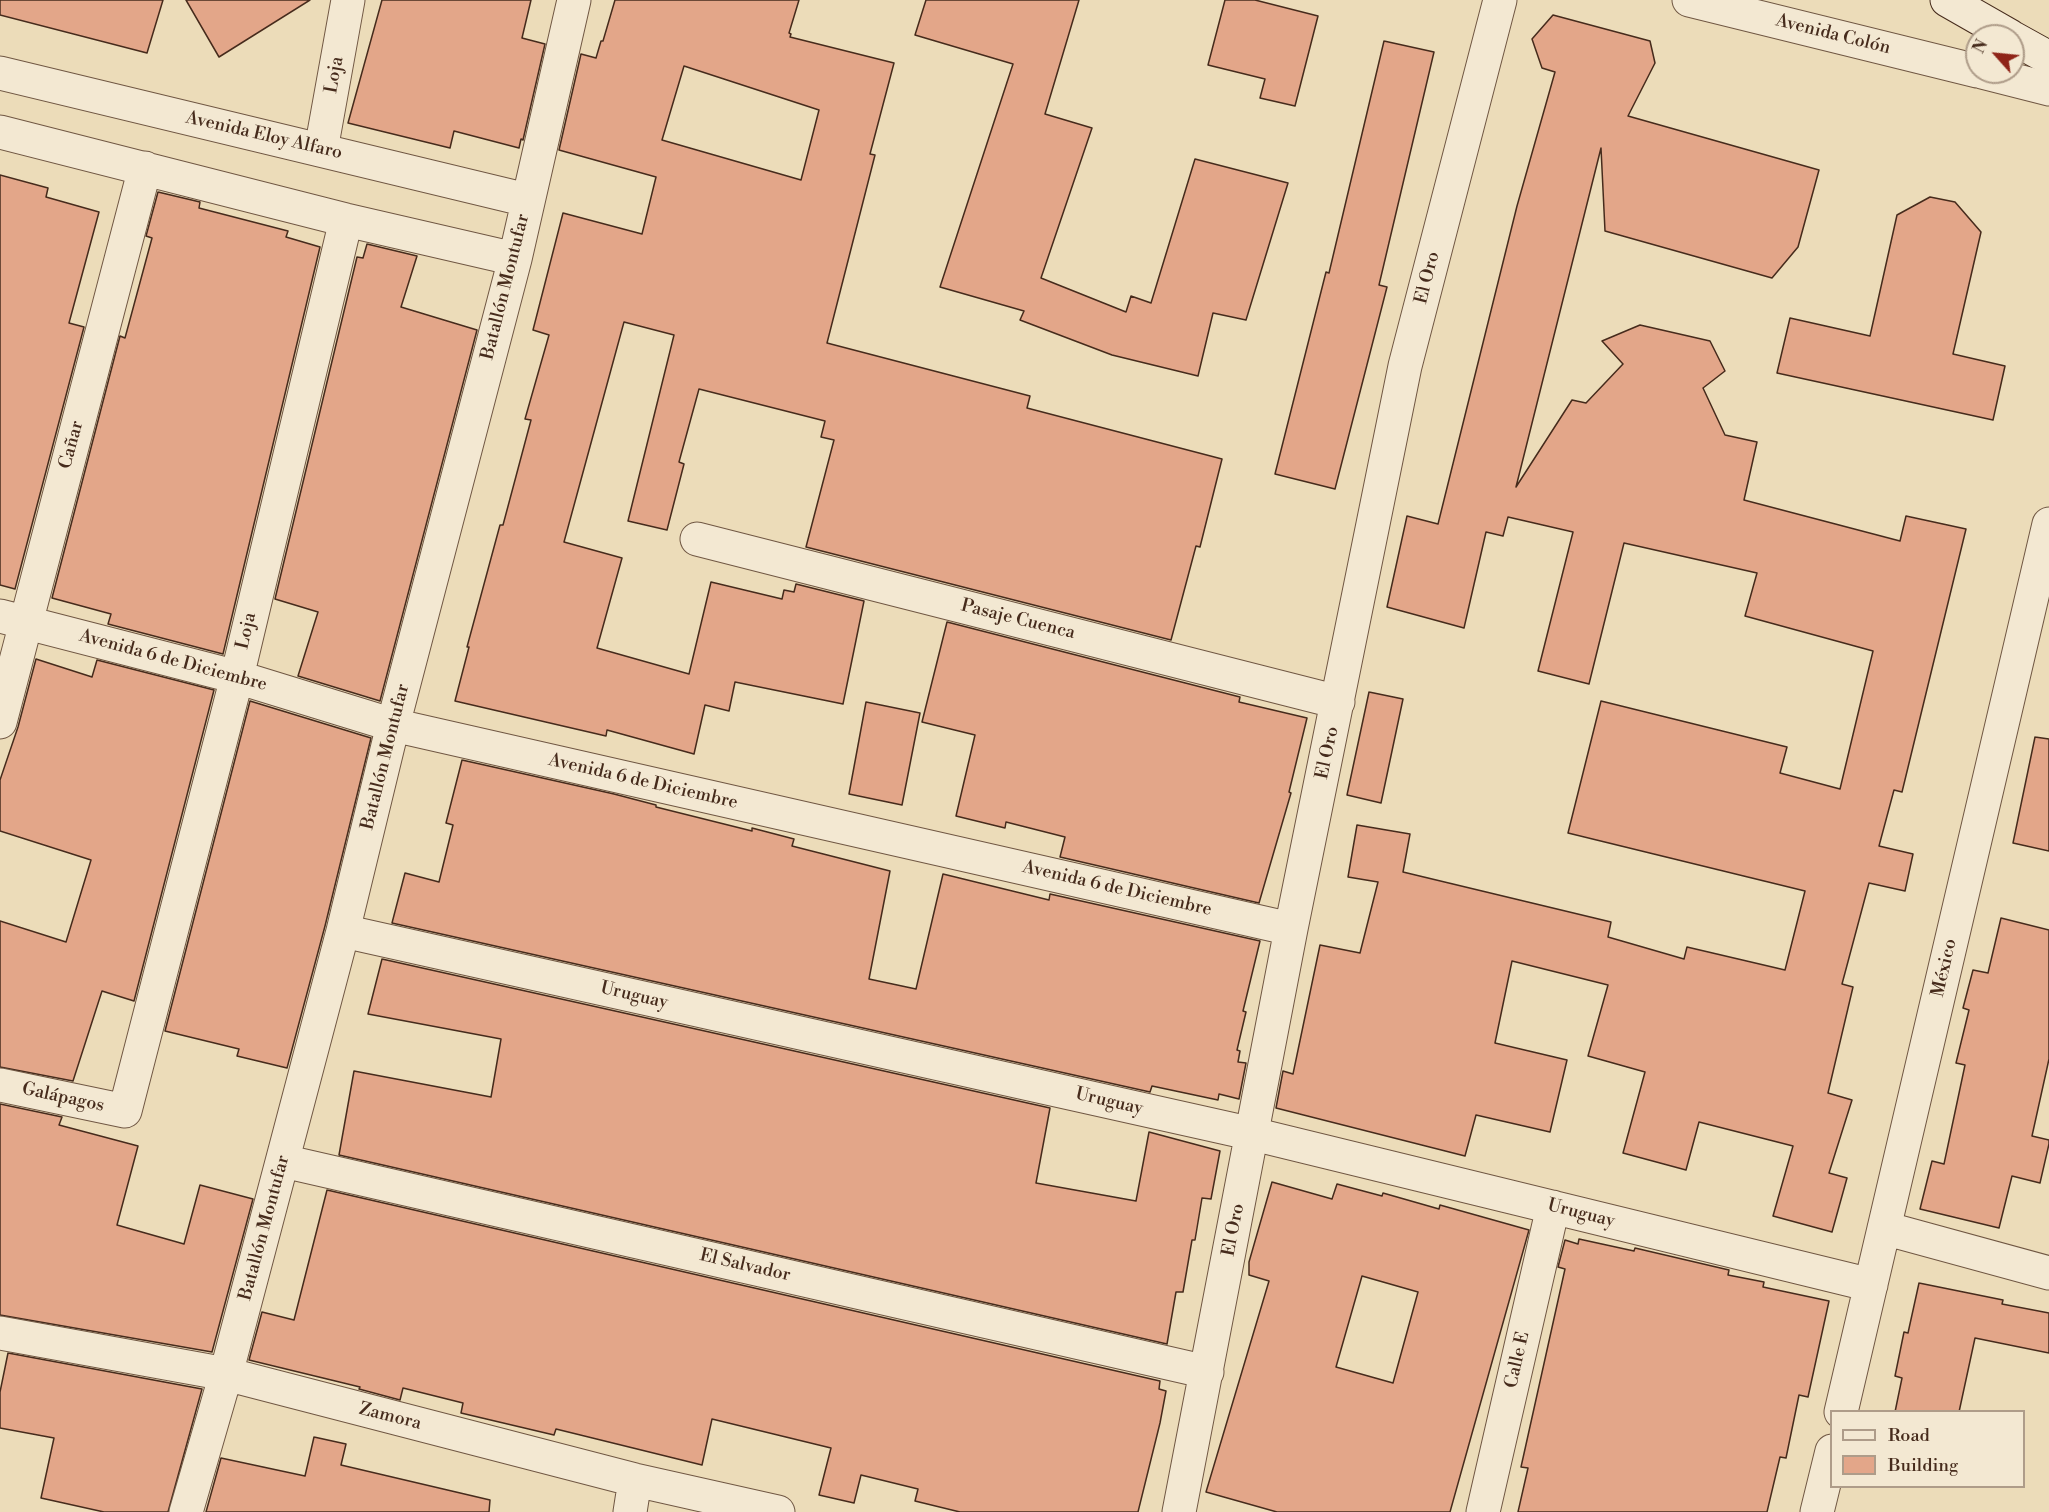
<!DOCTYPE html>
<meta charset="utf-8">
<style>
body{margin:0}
#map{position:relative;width:2049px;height:1512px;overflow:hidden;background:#ecdcb9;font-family:"Libre Bodoni",serif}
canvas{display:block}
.legend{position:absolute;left:1830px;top:1410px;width:195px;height:78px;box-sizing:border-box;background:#f3e8d2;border:2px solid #ae9c89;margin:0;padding:8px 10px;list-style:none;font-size:18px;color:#462b1c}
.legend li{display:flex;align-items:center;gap:12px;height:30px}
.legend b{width:30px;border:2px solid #ae9c89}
.north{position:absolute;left:1965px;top:24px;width:60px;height:60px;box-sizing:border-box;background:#f3e8d2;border:2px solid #ae9c89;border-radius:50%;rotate:297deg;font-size:16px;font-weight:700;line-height:24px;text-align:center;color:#462b1c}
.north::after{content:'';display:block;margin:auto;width:21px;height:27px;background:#8f2418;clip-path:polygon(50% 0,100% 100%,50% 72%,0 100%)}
</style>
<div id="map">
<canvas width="2049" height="1512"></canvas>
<ul class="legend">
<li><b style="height:8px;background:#f3e8d2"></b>Road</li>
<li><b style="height:16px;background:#e3a689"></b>Building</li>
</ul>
<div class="north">N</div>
</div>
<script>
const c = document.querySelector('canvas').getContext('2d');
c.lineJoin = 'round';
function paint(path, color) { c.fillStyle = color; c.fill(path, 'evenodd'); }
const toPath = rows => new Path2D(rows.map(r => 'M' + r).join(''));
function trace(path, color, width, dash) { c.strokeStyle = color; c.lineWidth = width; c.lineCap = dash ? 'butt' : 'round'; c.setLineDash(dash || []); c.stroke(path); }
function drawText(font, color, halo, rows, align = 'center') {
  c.font = font + ' "Libre Bodoni",serif'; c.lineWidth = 4.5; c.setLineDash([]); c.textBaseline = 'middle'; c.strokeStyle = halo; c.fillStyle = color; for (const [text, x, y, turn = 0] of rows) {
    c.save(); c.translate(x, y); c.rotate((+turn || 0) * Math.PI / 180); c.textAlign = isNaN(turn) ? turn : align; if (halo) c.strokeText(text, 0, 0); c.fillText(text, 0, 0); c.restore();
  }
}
const building = toPath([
 [0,0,163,0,147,53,0,15,0,0],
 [186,0,310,0,219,57,186,0],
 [382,0,531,0,522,38,545,44,523,140,521,139,519,148,454,131,450,148,348,123,382,0],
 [615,0,799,0,789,33,791,34,790,37,894,63,870,154,875,155,827,343,1030,396,1027,408,1222,459,1200,547,1196,546,1171,640,806,547,834,440,821,437,825,421,699,389,679,462,684,464,667,530,628,521,674,335,624,322,564,542,622,558,597,648,689,674,711,582,782,599,784,590,794,592,796,584,864,601,843,704,735,682,729,711,705,705,694,754,607,730,606,736,455,701,469,647,467,647,500,525,503,525,531,420,525,419,549,335,533,330,563,213,642,234,656,177,559,150,581,54,596,58,601,41,603,41,615,0],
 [684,66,819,110,801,180,662,140,684,66],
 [926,0,1079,0,1045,114,1092,128,1041,278,1126,312,1131,296,1151,303,1195,159,1288,183,1246,320,1213,313,1198,376,1112,355,1020,320,1024,311,940,287,1013,64,915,35,926,0],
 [1225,0,1255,0,1318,16,1295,106,1260,98,1265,79,1208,65,1225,0],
 [1553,15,1650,41,1655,63,1628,116,1819,170,1798,247,1772,278,1605,231,1601,148,1516,487,1572,400,1586,403,1623,364,1602,341,1640,325,1710,341,1725,371,1703,388,1725,435,1757,442,1744,500,1900,541,1906,516,1966,529,1902,792,1894,790,1879,846,1913,854,1905,891,1869,883,1842,984,1853,987,1828,1093,1852,1100,1829,1173,1847,1178,1832,1232,1773,1216,1793,1146,1699,1122,1686,1170,1623,1153,1645,1072,1588,1056,1608,985,1512,961,1495,1043,1567,1060,1550,1132,1476,1115,1465,1156,1276,1108,1283,1071,1293,1074,1320,945,1360,953,1378,882,1348,877,1357,825,1410,834,1403,872,1611,922,1608,937,1684,959,1687,947,1785,970,1805,891,1568,833,1601,701,1787,747,1780,773,1840,789,1873,651,1745,616,1757,573,1624,543,1589,684,1538,671,1573,532,1508,517,1503,536,1486,532,1464,628,1387,607,1407,516,1438,524,1517,206,1555,72,1542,68,1532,39,1553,15],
 [1384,41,1434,52,1379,285,1387,287,1335,489,1275,474,1326,272,1329,273,1384,41],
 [0,175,48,188,46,197,99,212,69,323,84,327,15,589,0,585,0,175],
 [158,192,200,202,199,208,288,231,286,237,320,247,223,654,108,624,111,614,52,598,120,336,125,338,152,238,146,236,158,192],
 [1930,197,1955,202,1981,232,1953,354,2005,366,1993,420,1777,373,1790,318,1870,336,1897,215,1930,197],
 [367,244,417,256,401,307,477,330,380,701,298,676,318,612,275,599,357,257,363,258,367,244],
 [947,622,1240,697,1239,702,1307,718,1289,792,1291,793,1259,903,1060,857,1065,837,1006,822,1005,828,956,816,975,735,922,722,947,622],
 [36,659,92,677,97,660,214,690,134,1001,102,991,73,1081,0,1067,0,921,66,942,91,860,0,831,0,780,18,727,36,659],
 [1369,692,1403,699,1381,803,1347,795,1369,692],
 [250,701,371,738,325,926,287,1068,237,1056,239,1049,165,1031,250,701],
 [866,702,920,713,902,805,849,794,866,702],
 [2035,737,2049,739,2049,851,2013,843,2035,737],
 [462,760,614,794,656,805,656,807,752,831,752,828,794,839,792,846,890,871,869,979,916,989,943,874,1049,900,1050,894,1260,941,1243,1011,1246,1012,1237,1050,1240,1051,1238,1062,1246,1063,1239,1099,1219,1094,1218,1100,1152,1086,1150,1092,392,923,405,873,439,882,453,825,446,823,462,760],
 [2001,918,2049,930,2049,1059,2032,1136,2049,1140,2049,1144,2040,1183,2012,1176,1999,1228,1920,1209,1932,1161,1944,1164,1965,1065,1956,1063,1969,1010,1963,1008,1973,970,1988,973,2001,918],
 [382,959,1050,1108,1036,1183,1136,1201,1149,1132,1220,1151,1211,1199,1202,1198,1195,1240,1192,1240,1183,1292,1176,1292,1167,1344,339,1155,354,1071,491,1097,501,1039,368,1014,382,959],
 [0,1104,62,1117,59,1125,138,1146,117,1225,184,1244,200,1185,253,1199,212,1352,0,1315,0,1104],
 [1272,1182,1332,1199,1337,1184,1382,1196,1383,1193,1439,1209,1440,1205,1529,1230,1450,1512,1277,1512,1206,1492,1269,1281,1249,1275,1249,1262,1272,1182],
 [1362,1276,1418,1292,1393,1383,1336,1367,1362,1276],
 [327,1190,1160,1381,1159,1389,1166,1391,1160,1423,1138,1512,960,1512,915,1501,918,1489,861,1475,854,1503,819,1495,831,1448,712,1419,702,1465,556,1429,554,1435,461,1413,463,1403,403,1388,400,1400,359,1389,360,1387,249,1360,262,1312,294,1320,327,1190],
 [1579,1239,1634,1251,1635,1248,1729,1270,1728,1275,1764,1282,1763,1287,1829,1301,1808,1397,1799,1395,1786,1458,1780,1457,1767,1512,1518,1512,1528,1468,1521,1467,1565,1269,1558,1267,1565,1240,1578,1244,1579,1239],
 [1919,1283,2003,1300,2002,1304,2049,1313,2049,1353,1975,1338,1959,1412,1895,1412,1902,1378,1895,1376,1904,1332,1908,1333,1919,1283],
 [8,1353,202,1389,168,1512,104,1512,41,1498,54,1438,0,1428,0,1392,8,1353],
 [314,1437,346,1444,341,1465,490,1500,489,1512,206,1512,221,1458,305,1476,314,1437]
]);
paint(building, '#e3a689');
trace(building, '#462b1c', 1.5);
const minor = toPath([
 [0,73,527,200],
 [0,132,346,220,515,259],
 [321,150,348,0],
 [697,539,1338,702],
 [0,616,237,677,393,725,1291,929],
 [0,722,145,168],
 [343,931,1253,1134,1871,1285],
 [0,1085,125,1111,237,677,346,220],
 [283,1161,1207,1372],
 [1884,1228,2049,1273],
 [0,1333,226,1374,635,1480,778,1512],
 [1841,1412,2049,524],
 [186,1512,226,1374,343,931,393,725,515,259,574,0],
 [630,1512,635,1480],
 [1179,1512,1291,929,1405,366,1500,0],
 [1483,1512,1553,1207],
 [1817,1512,1832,1451]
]);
const tertiary = toPath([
 [1689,0,1977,71],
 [1982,72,2049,89]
]);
const secondary = toPath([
 [1947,0,2010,36],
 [2013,38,2049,58]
]);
trace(minor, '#705743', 35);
trace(tertiary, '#705743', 35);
trace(secondary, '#462b1c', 35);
trace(minor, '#f3e8d2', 33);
trace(tertiary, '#f3e8d2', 33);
trace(secondary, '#f3e8d2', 33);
drawText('18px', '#462b1c', '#f3e8d2', [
 ["Avenida Colón",1833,35,14],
 ["Loja",335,75,-80],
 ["Avenida Eloy Alfaro",264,136,13],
 ["El Oro",1428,278,-76],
 ["Batallón Montufar",506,287,-76],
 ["Cañar",72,445,-75],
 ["Pasaje Cuenca",1018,620,14],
 ["Loja",247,631,-77],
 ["Avenida 6 de Diciembre",173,661,15],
 ["El Oro",1328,753,-78],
 ["Batallón Montufar",386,757,-76],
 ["Avenida 6 de Diciembre",643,782,13],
 ["Avenida 6 de Diciembre",1117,889,13],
 ["México",1945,968,-77],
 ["Uruguay",634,996,13],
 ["Galápagos",63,1098,12],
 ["Uruguay",1109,1102,13],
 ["Uruguay",1581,1214,14],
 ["Batallón Montufar",265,1228,-75],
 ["El Oro",1234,1230,-79],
 ["El Salvador",745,1266,13],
 ["Calle E",1518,1360,-77],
 ["Zamora",390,1417,14]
]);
</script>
